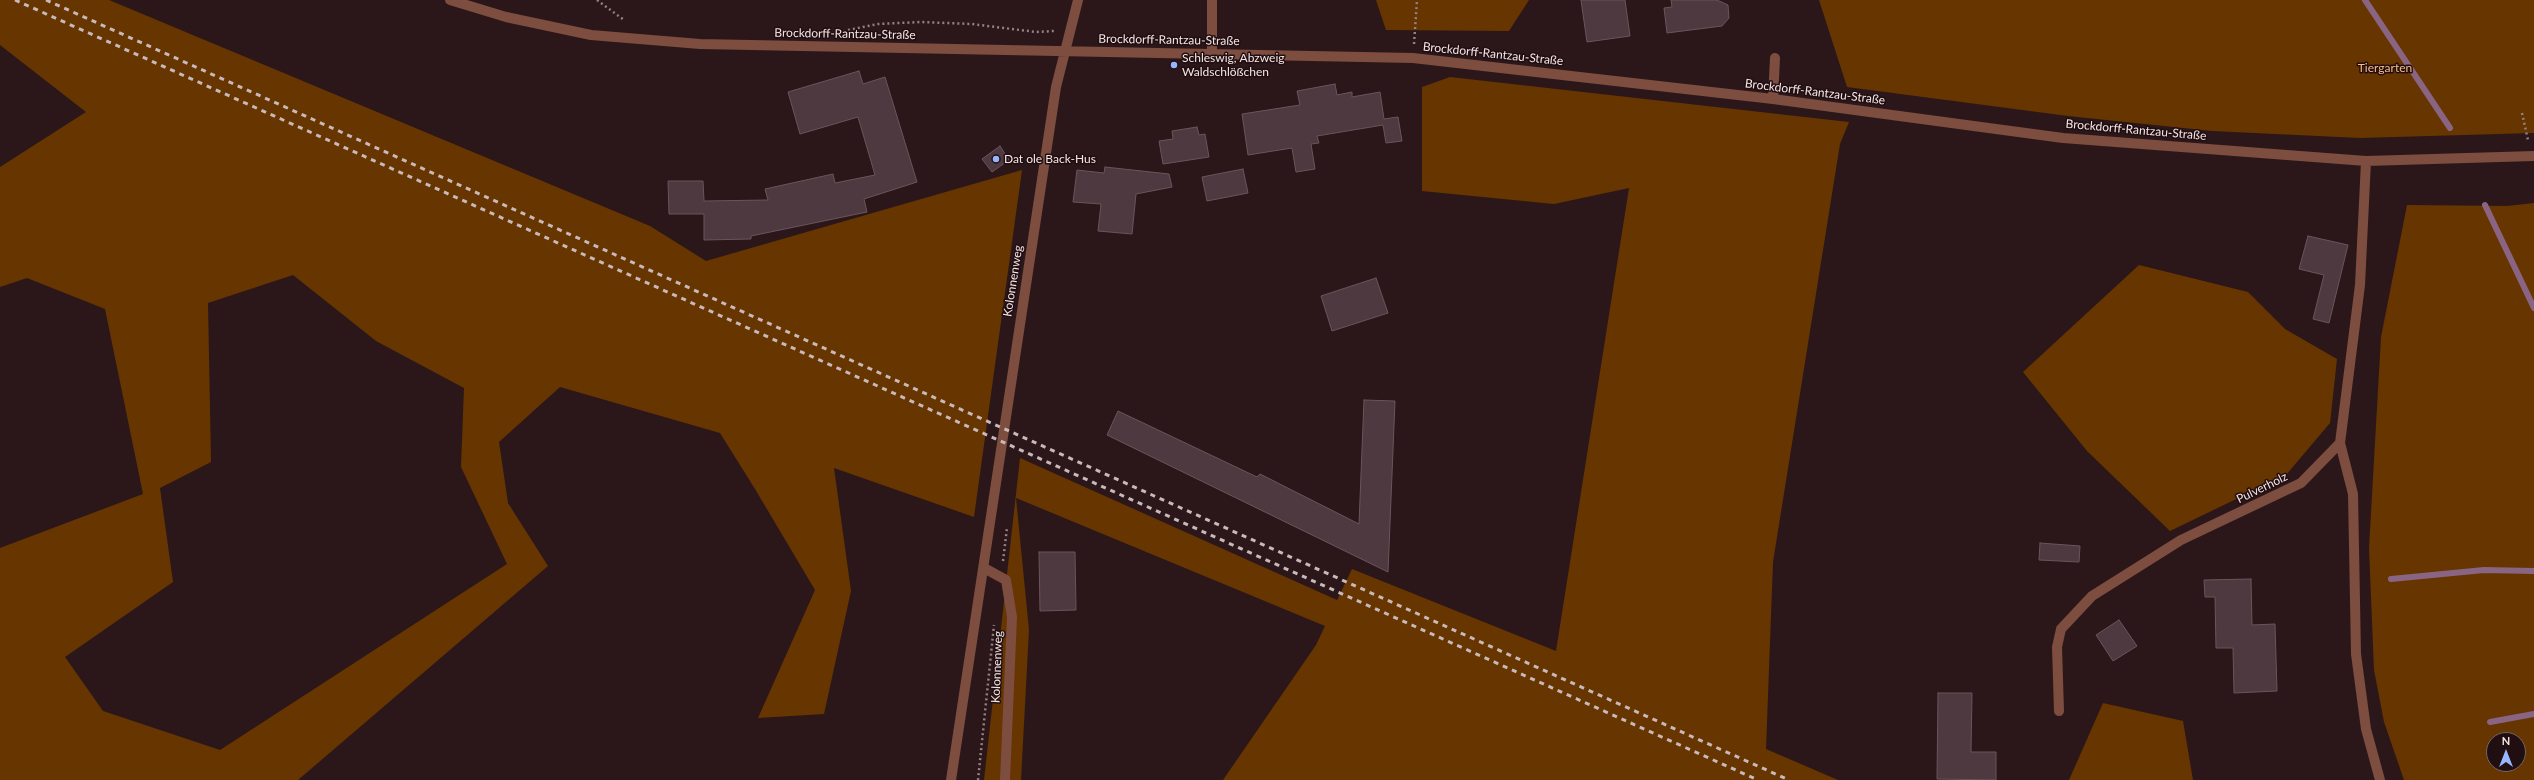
<!DOCTYPE html>
<meta charset="utf-8">
<style>
body{margin:0}
#map{position:relative;width:2534px;height:780px;overflow:hidden;background:#2b1719;font-family:Lato,sans-serif}
canvas{display:block}
.north{position:absolute;left:2486px;top:732px;width:40px;height:40px;box-sizing:border-box;background:#210e10;border:1px solid #756466;border-radius:50%;rotate:0deg;font-size:11px;font-weight:700;line-height:16px;text-align:center;color:#f4e5e6}
.north::after{content:'';display:block;margin:auto;width:14px;height:18px;background:#96b6fd;clip-path:polygon(50% 0,100% 100%,50% 72%,0 100%)}
</style>
<div id="map">
<canvas width="2534" height="780"></canvas>
<div class="north">N</div>
</div>
<script>
const c = document.querySelector('canvas').getContext('2d');
c.lineJoin = 'round';
function paint(path, color) { c.fillStyle = color; c.fill(path, 'evenodd'); }
const toPath = rows => new Path2D(rows.map(r => 'M' + r).join(''));
function trace(path, color, width, dash) { c.strokeStyle = color; c.lineWidth = width; c.lineCap = dash ? 'butt' : 'round'; c.setLineDash(dash || []); c.stroke(path); }
function drawText(font, color, halo, rows, align = 'center') {
  c.font = font + ' Lato,sans-serif'; c.lineWidth = 3; c.setLineDash([]); c.textBaseline = 'middle'; c.strokeStyle = halo; c.fillStyle = color; for (const [text, x, y, turn = 0] of rows) {
    c.save(); c.translate(x, y); c.rotate((+turn || 0) * Math.PI / 180); c.textAlign = isNaN(turn) ? turn : align; if (halo) c.strokeText(text, 0, 0); c.fillText(text, 0, 0); c.restore();
  }
}
paint(toPath([
 [0,0,109,0,650,226,706,261,1022,170,974,517,834,468,851,591,824,714,758,718,815,590,755,489,720,433,560,387,499,442,508,503,548,566,298,780,0,780,0,548,143,494,105,309,27,278,0,287,0,167,86,112,0,45],
 [293,275,376,341,464,388,461,467,507,564,220,750,103,711,65,657,173,582,160,488,211,462,208,303],
 [1376,0,1529,0,1509,31,1386,30],
 [1819,0,2534,0,2534,133,2360,138,2212,131,2068,116,1847,87],
 [1450,77,1849,122,1840,144,1773,562,1766,749,1838,780,1223,780,1316,645,1325,626,1016,498,1029,630,1021,780,984,780,1020,458,1337,600,1352,569,1556,651,1629,188,1554,204,1422,191,1422,87],
 [2534,203,2534,780,2404,780,2384,722,2374,670,2369,548,2381,337,2407,205,2507,206],
 [2494,740,2518,740,2518,764,2494,764],
 [2139,265,2248,292,2285,329,2337,359,2330,423,2286,475,2170,531,2087,451,2023,372],
 [2103,703,2183,721,2193,780,2069,780]
]), '#673500');
trace(toPath([
 [2365,0,2450,128],
 [2485,205,2534,308],
 [2391,579,2484,570,2534,571],
 [2490,722,2534,714]
]), '#8a6483', 6);
const building = toPath([
 [1581,0,1625,0,1630,36,1587,42,1581,0],
 [1671,0,1717,0,1728,5,1729,18,1722,26,1667,33,1664,8,1672,7,1671,0],
 [859,71,863,84,885,77,917,182,864,199,867,212,751,236,751,239,704,240,704,214,669,214,668,181,703,181,704,201,768,200,765,189,833,174,835,183,875,175,858,117,800,134,788,92,859,71],
 [1335,84,1337,95,1352,92,1352,97,1380,92,1384,119,1398,117,1402,141,1386,143,1383,125,1317,136,1319,143,1311,144,1315,169,1296,172,1292,148,1248,155,1242,114,1300,105,1297,91,1335,84],
 [1197,127,1199,135,1205,134,1209,157,1163,164,1159,141,1173,139,1172,131,1197,127],
 [1000,146,1009,160,992,172,982,159,1000,146],
 [1105,167,1169,174,1172,187,1136,194,1132,234,1098,231,1101,204,1073,202,1077,170,1104,173,1105,167],
 [1243,169,1248,193,1207,201,1202,177,1243,169],
 [2308,236,2348,245,2329,323,2313,319,2324,275,2299,269,2308,236],
 [1376,278,1388,313,1332,331,1321,296,1376,278],
 [1364,400,1395,401,1388,572,1107,435,1118,411,1257,477,1260,474,1359,524,1364,400],
 [2040,543,2080,546,2079,562,2039,560,2040,543],
 [1039,552,1075,552,1076,610,1040,611,1039,552],
 [2251,579,2252,625,2275,624,2277,691,2234,693,2233,648,2216,648,2215,597,2205,597,2204,580,2251,579],
 [2119,620,2137,646,2113,661,2096,635,2119,620],
 [1938,693,1972,693,1971,752,1996,752,1996,780,1937,779,1938,693]
]);
paint(building, '#4e3941');
trace(building, '#6b555d', 1);
trace(toPath([
 [597,0,624,20],
 [848,30,878,24,921,22,972,24,1036,32,1054,31],
 [1414,44,1417,0],
 [2522,113,2528,140],
 [1003,561,1007,528],
 [978,780,994,625]
]), '#938183', 2.5, [2, 3]);
trace(toPath([
 [450,0,506,17,591,35,700,44,1413,58,1773,99,2063,138,2366,161,2534,156],
 [1212,54,1212,0],
 [1773,99,1775,58],
 [2340,443,2353,494,2356,654,2366,729,2380,780],
 [984,568,1006,580,1012,617,1005,780],
 [2059,711,2057,647,2061,629,2092,596,2181,540,2301,483,2340,443,2360,285,2366,161],
 [951,780,1056,87,1078,0]
]), '#7d4d3f', 10);
trace(toPath([
 [15,0,1758,780],
 [46,0,1789,780]
]), '#c9b9ba', 3, [5, 5]);
for (const [x, y, r, color] of [
 [1174,65,4,"#96b6fd"],
 [996,159,4,"#96b6fd"]
]) { const dot = new Path2D(); dot.arc(x, y, r, 0, 2 * Math.PI); c.fillStyle = color; c.fill(dot); trace(dot, '#210e10', 1.5); }
drawText('12px', '#f4e5e6', '#210e10', [
 ["Brockdorff-Rantzau-Straße",845,34,1],
 ["Brockdorff-Rantzau-Straße",1169,40,1],
 ["Brockdorff-Rantzau-Straße",1493,54,6],
 ["Brockdorff-Rantzau-Straße",1815,92,7],
 ["Brockdorff-Rantzau-Straße",2136,130,5],
 ["Kolonnenweg",1013,281,-81],
 ["Pulverholz",2262,488,-26],
 ["Kolonnenweg",997,667,-88]
]);
drawText('12px', '#f4e5e6', '#210e10', [
 ["Schleswig, Abzweig",1182,58],
 ["Waldschlößchen",1182,72],
 ["Dat ole Back-Hus",1004,159]
], 'left');
drawText('12px', '#faba87', '#210e10', [
 ["Tiergarten",2385,68]
]);
</script>
